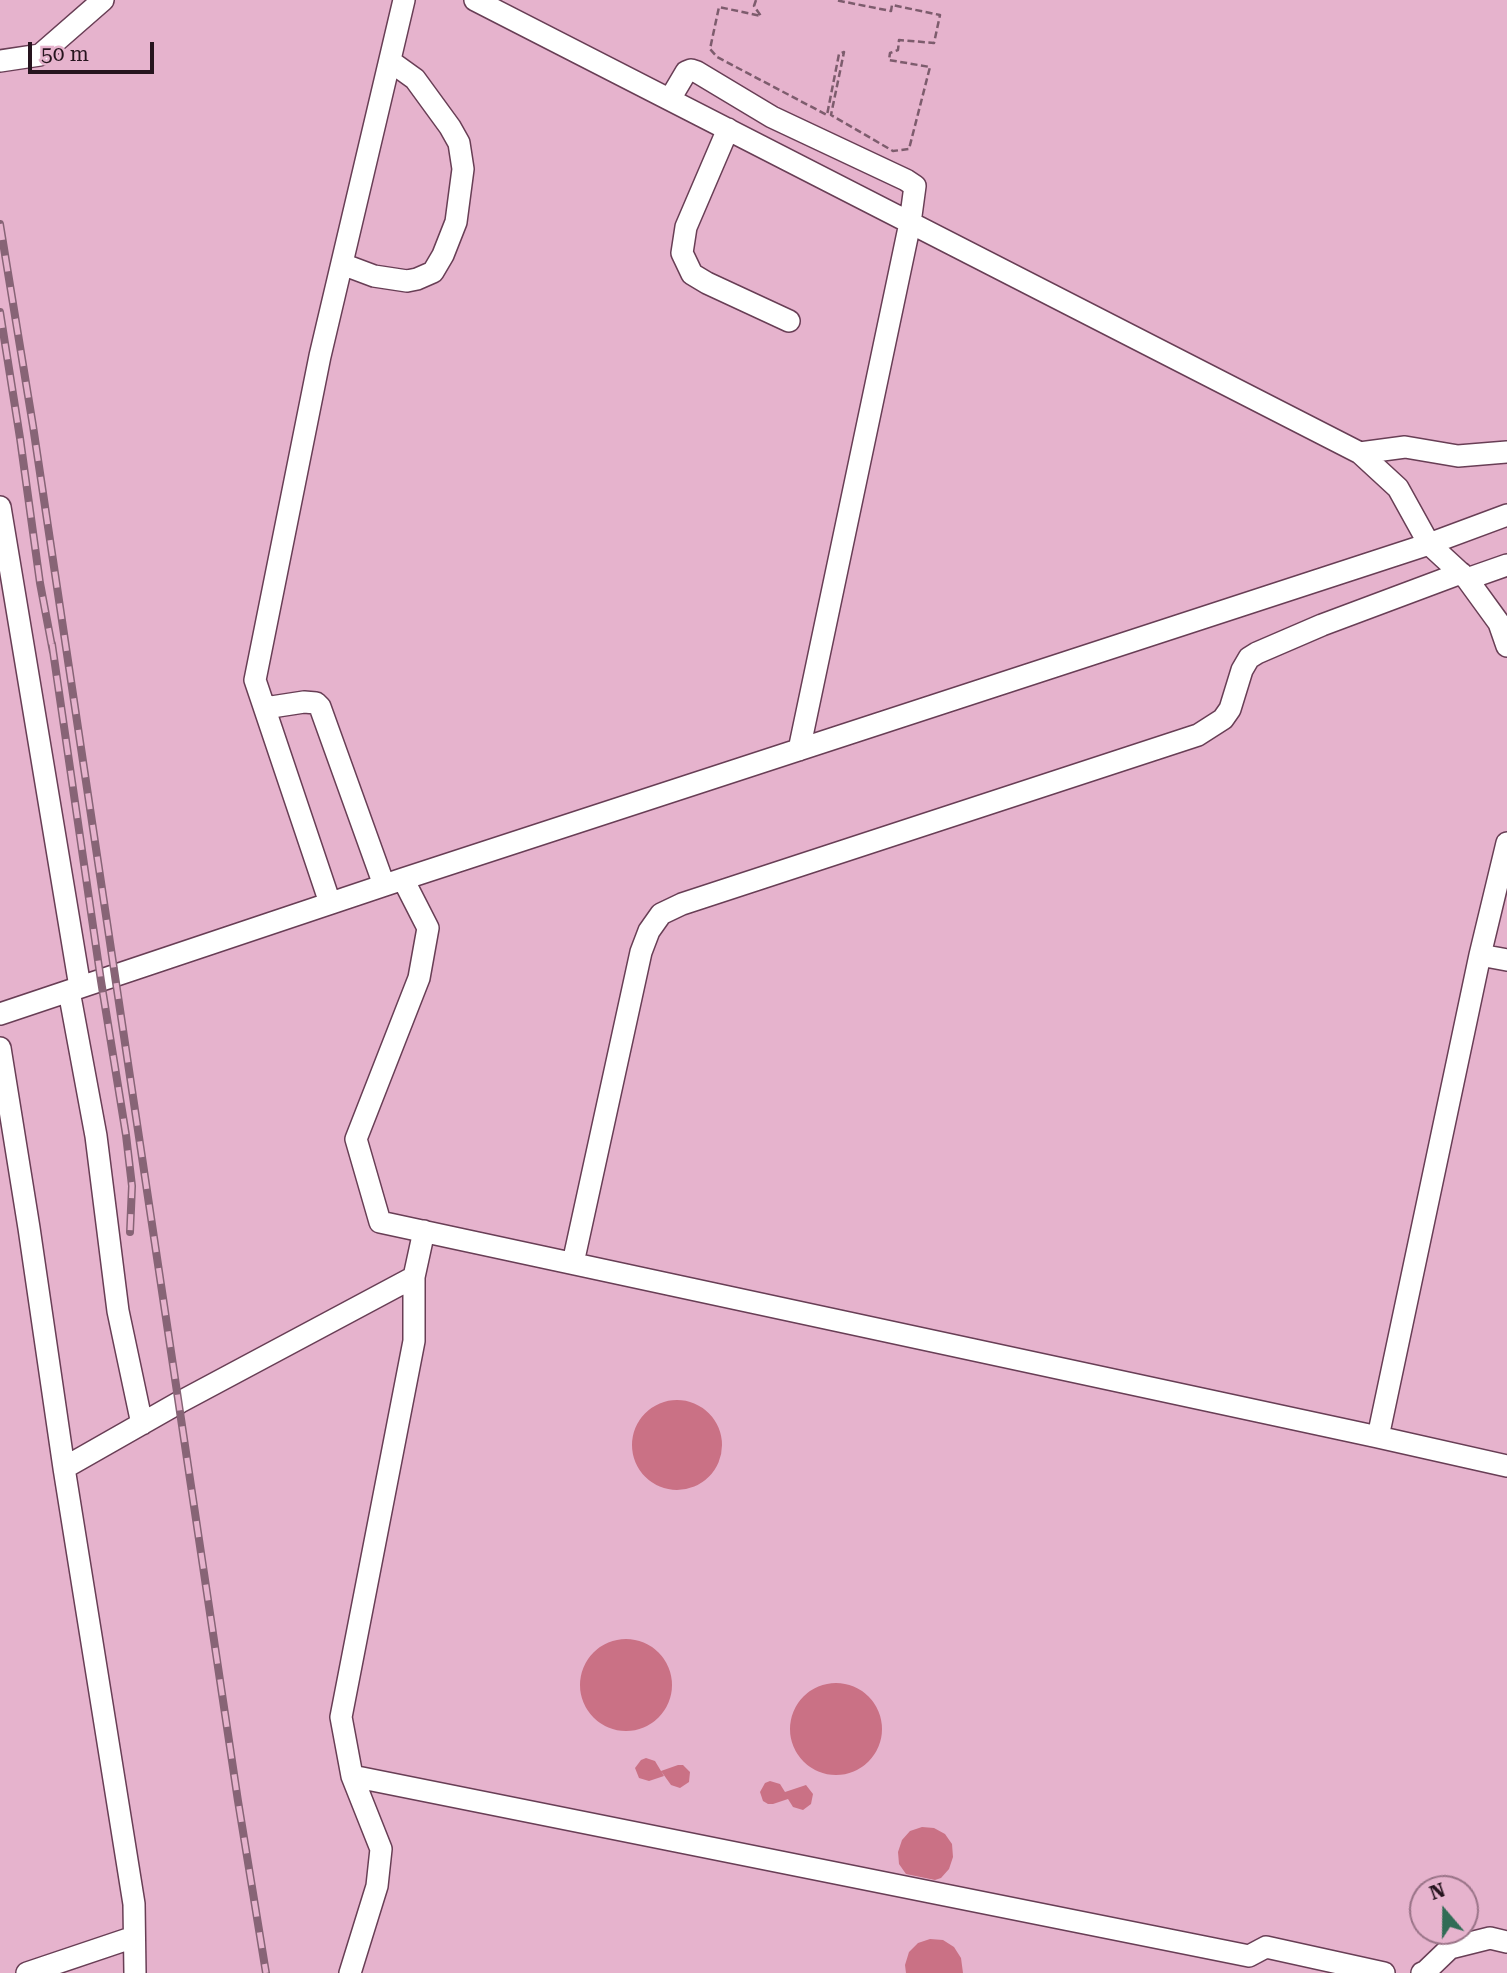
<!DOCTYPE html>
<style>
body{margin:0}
#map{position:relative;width:1507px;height:1973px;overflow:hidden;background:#e6b3cd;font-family:"Roboto Serif",serif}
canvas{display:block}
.north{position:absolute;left:1409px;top:1875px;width:70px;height:70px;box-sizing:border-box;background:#e6b3cd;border:2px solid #997387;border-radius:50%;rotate:340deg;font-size:19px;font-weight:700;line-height:28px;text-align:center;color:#26141e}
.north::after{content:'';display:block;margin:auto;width:24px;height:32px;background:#316c56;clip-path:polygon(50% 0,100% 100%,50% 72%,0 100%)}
.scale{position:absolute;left:28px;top:42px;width:126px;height:32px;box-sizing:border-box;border:4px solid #26141e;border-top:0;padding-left:9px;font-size:21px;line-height:24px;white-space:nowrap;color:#26141e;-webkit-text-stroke:5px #e6b3cd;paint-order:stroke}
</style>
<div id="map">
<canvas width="1507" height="1973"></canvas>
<div class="north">N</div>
<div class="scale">50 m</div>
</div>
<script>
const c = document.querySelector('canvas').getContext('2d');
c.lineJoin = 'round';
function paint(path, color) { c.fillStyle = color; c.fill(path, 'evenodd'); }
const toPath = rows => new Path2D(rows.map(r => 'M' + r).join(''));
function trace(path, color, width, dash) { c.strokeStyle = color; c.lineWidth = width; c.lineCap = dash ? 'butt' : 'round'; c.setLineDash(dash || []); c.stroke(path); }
paint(toPath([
 '632 1445a45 45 0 1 1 90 0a45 45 0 1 1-90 0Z',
 '580 1685a46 46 0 1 1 92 0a46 46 0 1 1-92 0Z',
 '790 1729a46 46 0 1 1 92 0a46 46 0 1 1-92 0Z',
 [646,1758,655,1761,664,1776,649,1781,639,1778,635,1768,641,1760],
 [678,1765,683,1765,690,1772,689,1782,680,1788,671,1785,661,1771],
 [770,1781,780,1784,785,1792,806,1785,813,1794,811,1804,803,1810,793,1807,788,1799,773,1804,768,1804,763,1801,760,1792,765,1783],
 [922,1827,934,1828,945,1834,952,1844,953,1857,949,1869,941,1878,935,1880,906,1874,899,1864,898,1852,902,1840,910,1831],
 [930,1939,943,1940,954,1947,961,1958,963,1973,906,1973,905,1965,909,1952,918,1943]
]), '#ca7185');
const minor = toPath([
 [475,0,1360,453,1398,488,1429,544,1467,579,1507,565],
 [0,61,40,55,103,0],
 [670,99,686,72,691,70,697,72,772,117,906,180,915,186,910,223,799,750],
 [728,129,686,227,682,253,692,274,707,283,789,321],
 [342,264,374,276,407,281,417,279,433,272,443,255,456,222,463,169,459,143,450,127,415,79,390,61],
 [1360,453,1405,447,1458,456,1507,452],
 [0,507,80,987],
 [1467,579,1499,623,1507,646],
 [265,708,304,702,316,703,320,707,384,885],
 [403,879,428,928,419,978,356,1139,380,1222,1378,1437,1480,955,1507,960],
 [330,903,255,680,320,356,404,0],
 [1480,955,1507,843],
 [69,991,96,1136,118,1311,142,1424],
 [0,1014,403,879,1429,544,1507,515],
 [0,1048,29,1228,64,1468],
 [573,1263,641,952,649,931,661,914,682,904,1198,735,1223,719,1230,709,1242,670,1249,658,1257,653,1322,625,1461,573],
 [1378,1437,1507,1466],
 [352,1776,1249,1956,1266,1947,1384,1973],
 [27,1973,134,1937],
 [135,1973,134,1904,64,1468,180,1402,414,1277,424,1231],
 [350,1973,377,1886,381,1849,352,1776,341,1717,414,1341,414,1277],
 [1422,1973,1425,1972,1450,1948,1490,1938,1507,1942]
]);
trace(minor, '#683e55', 24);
trace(toPath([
 [756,0,754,6,761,16,719,7,710,49,717,57,827,115,839,54,844,52,831,115,893,151,909,149,930,67,889,60,890,53,898,50,899,40,934,43,940,15,892,5,891,11,835,0]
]), '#7d5c6d', 2.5, [7, 3.5]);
trace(minor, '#fff', 21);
const rail = toPath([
 [0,224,33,426,238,1801,266,1973],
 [0,312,20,438,40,583,53,652],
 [52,644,101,981,126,1135,132,1186,130,1232]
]);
trace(rail, '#876476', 8);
trace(rail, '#e6b3cd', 5, [16]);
</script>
